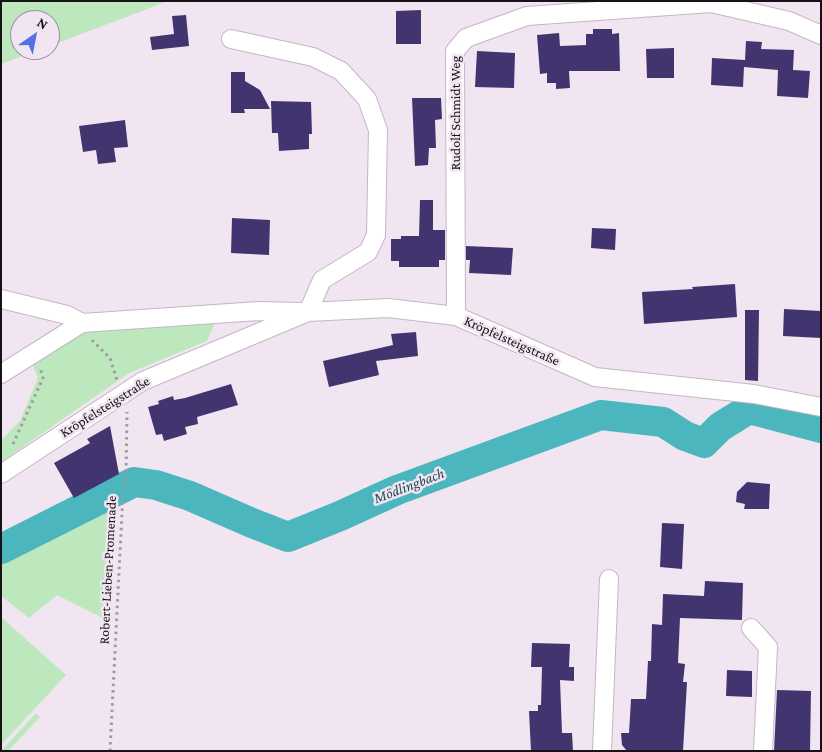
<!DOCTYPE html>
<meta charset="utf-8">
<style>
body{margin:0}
#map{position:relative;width:822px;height:752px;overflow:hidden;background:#f1e5f2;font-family:"Crimson Pro",serif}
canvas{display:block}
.frame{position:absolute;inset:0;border:2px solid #171217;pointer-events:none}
.north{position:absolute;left:10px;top:10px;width:50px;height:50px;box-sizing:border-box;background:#f1e5f2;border:1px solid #9a919a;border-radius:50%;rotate:33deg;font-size:14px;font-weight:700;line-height:20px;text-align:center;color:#171217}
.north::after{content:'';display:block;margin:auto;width:18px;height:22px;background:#5173e7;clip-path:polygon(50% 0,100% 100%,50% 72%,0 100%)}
</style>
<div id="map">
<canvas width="822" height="752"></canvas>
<div class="frame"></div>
<div class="north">N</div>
</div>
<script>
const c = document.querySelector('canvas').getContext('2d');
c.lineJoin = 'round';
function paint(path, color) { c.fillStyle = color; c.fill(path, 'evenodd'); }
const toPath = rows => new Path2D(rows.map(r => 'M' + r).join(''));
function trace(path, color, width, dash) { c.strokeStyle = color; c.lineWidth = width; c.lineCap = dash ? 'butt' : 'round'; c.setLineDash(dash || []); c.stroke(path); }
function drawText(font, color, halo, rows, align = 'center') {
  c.font = font + ' "Crimson Pro",serif'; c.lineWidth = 5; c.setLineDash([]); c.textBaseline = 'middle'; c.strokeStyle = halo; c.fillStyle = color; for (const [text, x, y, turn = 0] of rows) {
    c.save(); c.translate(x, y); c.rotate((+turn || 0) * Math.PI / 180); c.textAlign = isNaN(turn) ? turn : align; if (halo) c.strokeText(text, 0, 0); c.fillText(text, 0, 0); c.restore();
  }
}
paint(toPath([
 [1,1,168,1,50,46,50,20,20,20,20,50,39,50,1,64],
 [216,320,207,341,129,373,1,462,1,440,20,421,38,378,32,363,76,333,116,325],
 [109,506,103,618,57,595,29,618,1,596,1,559],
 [1,617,66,675,1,745],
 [36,713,40,717,8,751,1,751]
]), '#bde7bc');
trace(toPath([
 [1,549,134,482,156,485,190,496,252,523,288,537,340,516,397,490,601,415,663,422,685,436,704,443,720,427,749,409,821,428]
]), '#4bb6be', 30);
paint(toPath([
 [421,10,421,44,396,44,396,11],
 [186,15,189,46,152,50,150,37,174,34,172,16],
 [593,29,612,29,612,34,619,33,620,71,569,71,570,88,556,89,556,83,547,83,547,73,540,74,537,35,559,33,560,46,586,45,586,34,593,34],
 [746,41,762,42,761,49,794,50,793,70,810,71,808,98,777,96,778,70,744,67,743,87,711,85,712,58,745,60],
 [674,48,674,78,647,78,646,49],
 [477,51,515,53,514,88,475,87],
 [231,72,245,72,245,81,260,90,270,109,244,109,245,113,231,113],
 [412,98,441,98,442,119,435,120,436,148,429,148,428,165,415,166],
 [271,101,311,102,312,134,309,134,309,149,279,151,278,133,272,133],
 [125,120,128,147,114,148,116,162,98,164,96,150,83,152,79,126],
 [420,200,433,200,433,230,445,230,445,260,439,260,439,267,399,267,399,261,391,261,391,239,401,239,401,236,419,236],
 [232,218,270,220,269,255,231,253],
 [592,228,616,229,615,250,591,248],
 [466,246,513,248,511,275,469,273,470,260,466,260],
 [735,284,737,317,644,324,642,292,693,289,692,287],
 [784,309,821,311,821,338,783,336],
 [745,310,759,310,758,381,745,380],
 [416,332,418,356,376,361,379,375,329,387,323,361,393,345,391,334],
 [231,384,238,405,197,417,198,424,185,427,187,434,164,441,162,434,156,435,148,407,159,404,158,401,173,396,174,400,185,398],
 [110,426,119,474,74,498,54,463,90,443,87,439],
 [747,482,770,484,769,509,744,509,745,504,736,502,737,492],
 [662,523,684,524,682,569,660,567],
 [705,581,743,583,742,620,680,618,678,663,685,664,683,682,687,682,683,751,627,751,622,745,621,733,629,733,631,699,646,699,648,661,651,661,652,624,662,625,663,594,704,596],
 [532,643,570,644,569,667,574,667,574,681,560,680,562,733,572,733,573,751,531,751,529,711,538,711,538,705,541,705,542,667,531,667],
 [727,670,752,671,752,697,726,696],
 [777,690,811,691,810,751,774,751]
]), '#42356f');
const minor = toPath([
 [231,39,313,57,341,71,367,99,378,130,376,235,368,252,322,280,308,312],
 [1,299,67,315,82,323,259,311,300,312],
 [456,316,455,51,466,38,527,16,711,3,789,21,821,35],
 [1,374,82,323],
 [1,474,143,381,308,312,388,308,456,316,595,377,754,394,821,407],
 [751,628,768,647,763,751],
 [602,751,609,579]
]);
trace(minor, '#c3b7c4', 20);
trace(toPath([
 [92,340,110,358,117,380],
 [13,444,43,378,40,367],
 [110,751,123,493,126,476,127,412]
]), '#a198a2', 3, [2.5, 4]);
trace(minor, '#fff', 18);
drawText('14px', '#171217', '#f1e5f2', [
 ["Rudolf Schmidt Weg",456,113,-90],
 ["Kröpfelsteigstraße",512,341,24],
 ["Kröpfelsteigstraße",105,407,-32],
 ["Robert-Lieben-Promenade",108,570,-87]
]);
drawText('italic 15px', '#1d4d50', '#f1e5f2', [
 ["Mödlingbach",409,486,-21]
]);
</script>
